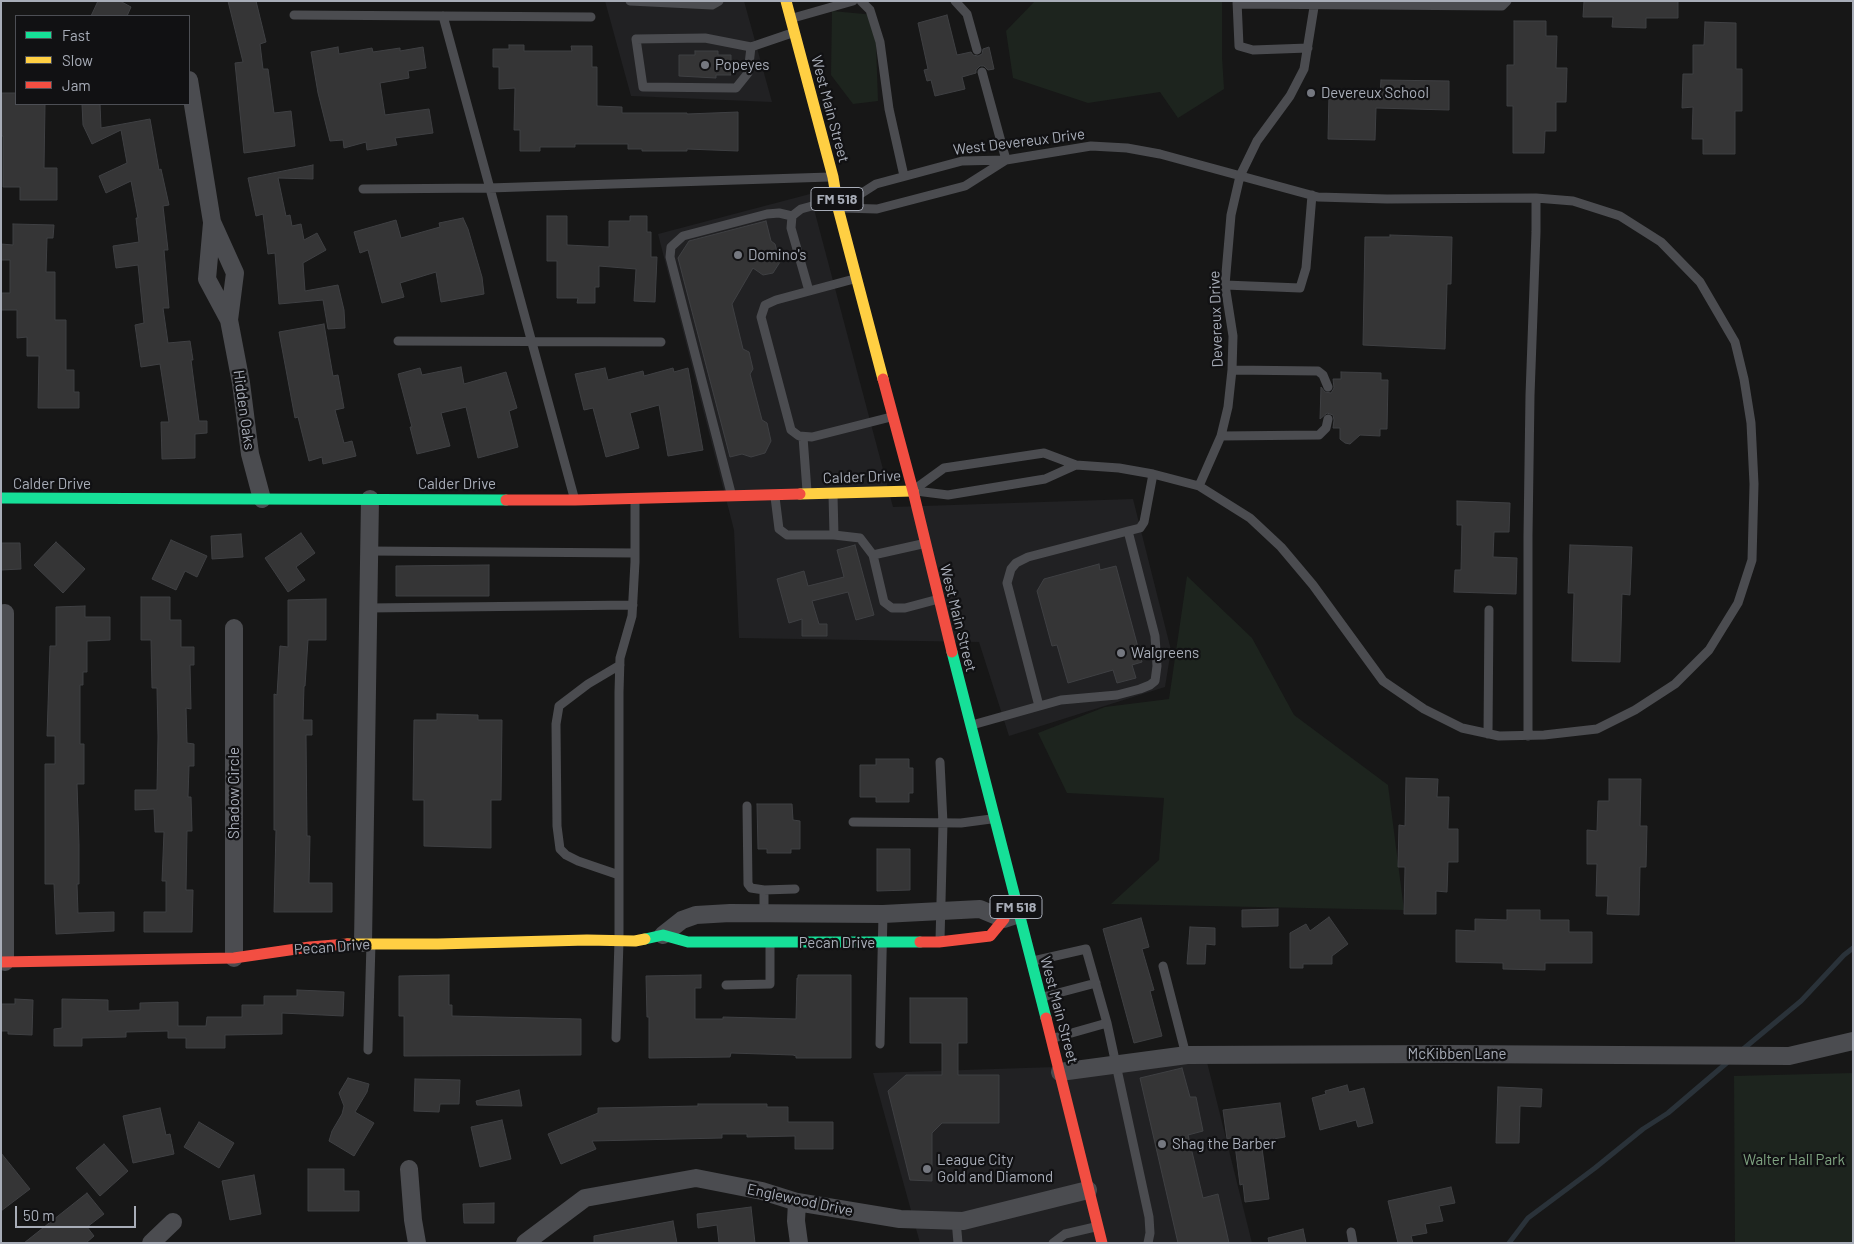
<!DOCTYPE html>
<style>
body{margin:0}
#map{position:relative;width:1854px;height:1244px;overflow:hidden;background:#171717;font-family:Barlow,sans-serif}
canvas{display:block}
.frame{position:absolute;inset:0;border:2px solid #a8adb8;pointer-events:none}
.legend{position:absolute;left:15px;top:15px;width:175px;height:90px;box-sizing:border-box;background:#111113;border:1px solid #4d4f55;margin:0;padding:6px 9px;list-style:none;font-size:15px;color:#a8adb8}
.legend li{display:flex;align-items:center;gap:10px;height:25px}
.legend b{width:25px;border:1px solid #4d4f55}
.scale{position:absolute;left:15px;top:1206px;width:121px;height:22px;box-sizing:border-box;border:2px solid #a8adb8;border-top:0;padding-left:6px;font-size:15px;line-height:18px;white-space:nowrap;color:#a8adb8;-webkit-text-stroke:4px #111113;paint-order:stroke}
</style>
<div id="map">
<canvas width="1854" height="1244"></canvas>
<div class="frame"></div>
<ul class="legend">
<li><b style="height:6px;background:#16e098"></b>Fast</li>
<li><b style="height:6px;background:#ffcf43"></b>Slow</li>
<li><b style="height:6px;background:#f24e42"></b>Jam</li>
</ul>
<div class="scale">50 m</div>
</div>
<script>
const c = document.querySelector('canvas').getContext('2d');
c.lineJoin = 'round';
function paint(path, color) { c.fillStyle = color; c.fill(path, 'evenodd'); }
const toPath = rows => new Path2D(rows.map(r => 'M' + r).join(''));
function trace(path, color, width, dash) { c.strokeStyle = color; c.lineWidth = width; c.lineCap = dash ? 'butt' : 'round'; c.setLineDash(dash || []); c.stroke(path); }
function drawText(font, color, halo, rows, align = 'center') {
  c.font = font + ' Barlow,sans-serif'; c.lineWidth = 4.5; c.setLineDash([]); c.textBaseline = 'middle'; c.strokeStyle = halo; c.fillStyle = color; for (const [text, x, y, turn = 0] of rows) {
    c.save(); c.translate(x, y); c.rotate((+turn || 0) * Math.PI / 180); c.textAlign = isNaN(turn) ? turn : align; if (halo) c.strokeText(text, 0, 0); c.fillText(text, 0, 0); c.restore();
  }
}
paint(toPath([
 [605,1,744,1,772,102,631,96],
 [810,194,893,507,1133,499,1171,650,1165,687,1009,736,979,642,739,638,734,530,658,234],
 [1207,1062,1252,1243,920,1243,873,1073]
]), '#212123');
paint(toPath([
 [1035,1,1222,1,1222,57,1224,89,1178,118,1160,92,1088,103,1013,78,1006,31],
 [832,11,875,15,878,101,853,104,831,75],
 [1187,576,1252,638,1294,715,1388,785,1404,910,1111,904,1159,860,1164,798,1067,793,1038,733,1105,707,1169,699],
 [1853,1073,1853,1243,1735,1243,1734,1076]
]), '#1d241e');
trace(toPath([
 [1742,1050,1801,1001,1844,955,1853,948],
 [1509,1243,1528,1218,1595,1168,1643,1129,1668,1113,1729,1061]
]), '#2a3239', 5);
const building = toPath([
 [98,1,120,1,131,7,127,16,91,16,98,1],
 [228,1,256,1,266,42,260,44,263,69,268,69,274,113,291,111,295,146,244,153,235,63,243,62,228,1],
 [1584,1,1678,1,1678,18,1646,18,1646,28,1612,27,1613,17,1583,17,1584,1],
 [947,15,957,55,971,52,973,55,978,56,982,54,983,49,989,47,994,69,988,70,984,66,980,66,976,70,976,73,962,77,965,89,935,96,931,80,927,81,924,70,928,69,918,23,947,15],
 [1514,21,1546,21,1546,36,1557,36,1556,68,1567,68,1566,102,1556,102,1556,131,1545,131,1544,153,1513,153,1513,106,1507,106,1507,65,1514,65,1514,21],
 [1705,22,1736,23,1736,69,1742,69,1742,111,1735,111,1735,154,1703,154,1703,139,1692,139,1693,107,1682,108,1683,74,1693,74,1693,45,1704,45,1705,22],
 [509,45,524,45,524,51,572,51,571,46,592,46,592,67,597,67,597,106,622,107,622,113,687,113,687,114,738,112,738,151,687,149,687,151,642,151,642,149,628,149,628,144,575,144,575,147,540,147,540,151,520,151,520,130,514,130,515,88,499,89,499,67,493,67,493,49,509,49,509,45],
 [338,47,339,54,372,48,373,52,400,48,400,51,423,47,426,68,408,71,409,78,380,83,385,115,429,109,433,133,395,138,397,145,367,150,366,142,344,148,343,140,330,141,318,93,311,52,338,47],
 [695,51,718,51,718,55,731,55,731,75,716,75,716,78,679,76,679,55,695,55,695,51],
 [1381,80,1449,81,1449,110,1376,108,1375,140,1328,139,1329,94,1380,94,1381,80],
 [1,93,16,93,16,104,45,104,44,168,57,168,57,200,20,200,20,187,3,187,3,136,1,136,1,93],
 [82,104,100,104,101,128,150,119,159,170,161,169,169,205,163,206,168,250,164,250,169,308,163,308,168,343,190,341,193,360,191,360,199,421,207,421,207,433,195,434,195,458,162,459,161,422,169,422,160,364,141,367,135,325,144,323,138,265,116,268,113,246,139,242,136,218,138,218,131,181,106,193,99,176,127,163,121,130,92,144,83,125,82,104],
 [313,165,313,179,278,178,286,216,290,215,292,226,301,224,304,240,317,233,326,250,303,263,305,291,338,285,344,310,345,328,328,329,323,300,279,304,275,253,268,254,263,214,256,216,248,178,313,165],
 [547,216,567,216,567,245,609,247,609,221,630,221,630,216,647,216,647,232,651,232,651,257,657,257,655,302,634,301,636,269,599,266,599,287,595,287,595,303,577,303,578,298,557,298,557,261,547,261,547,216],
 [463,218,468,229,482,277,484,294,441,302,436,272,400,283,404,297,382,303,368,250,360,253,354,232,396,220,401,238,440,227,439,223,463,218],
 [766,221,771,241,775,244,780,262,773,273,763,275,753,268,732,304,743,349,749,352,753,369,750,374,762,420,767,423,771,441,765,453,751,457,742,454,730,457,678,258,689,241,766,221],
 [13,224,54,225,53,238,47,238,46,272,55,272,55,320,66,320,66,370,74,370,74,392,79,392,79,408,38,408,39,356,27,356,27,337,17,338,17,310,1,310,1,293,10,293,10,260,1,260,1,244,13,245,13,224],
 [1390,235,1452,237,1451,284,1447,284,1445,349,1363,345,1365,237,1390,237,1390,235],
 [324,324,333,376,338,375,344,408,335,410,344,443,352,441,356,456,323,464,322,457,309,461,298,417,295,418,279,332,324,324],
 [461,367,464,384,506,372,517,408,509,411,518,447,478,458,466,407,441,413,450,446,417,454,410,427,412,427,398,374,420,368,422,375,461,367],
 [605,368,608,380,643,371,644,376,673,368,674,372,688,368,703,450,668,456,659,405,630,413,639,448,606,457,593,408,584,410,575,374,605,368],
 [1341,372,1381,373,1381,380,1388,380,1387,429,1380,429,1380,436,1360,435,1350,444,1345,443,1340,439,1340,428,1333,428,1334,420,1333,415,1327,413,1320,419,1321,387,1325,392,1331,393,1334,388,1333,379,1341,379,1341,372],
 [1457,501,1510,503,1509,532,1494,532,1493,557,1517,558,1516,594,1454,592,1455,570,1461,570,1462,525,1457,525,1457,501],
 [301,533,315,553,296,567,305,580,288,592,265,558,301,533],
 [241,534,243,557,212,559,211,536,241,534],
 [171,540,207,556,197,577,185,571,176,590,152,579,171,540],
 [56,542,85,569,63,593,34,565,56,542],
 [1,543,20,543,21,569,1,570,1,543],
 [855,545,874,615,856,620,848,592,812,601,819,624,827,624,827,636,802,636,802,619,789,623,777,579,804,571,808,586,844,577,837,550,855,545],
 [1570,545,1632,547,1630,595,1622,594,1620,662,1572,661,1574,593,1568,593,1570,545],
 [1099,564,1100,570,1116,566,1142,662,1132,665,1136,678,1117,683,1113,670,1068,683,1057,645,1052,646,1037,591,1044,579,1099,564],
 [489,565,489,596,396,596,396,566,489,565],
 [141,597,170,597,170,620,181,620,181,647,194,647,194,665,190,665,191,709,186,708,187,743,194,744,194,766,189,766,188,797,191,797,192,831,187,831,186,890,193,890,192,932,144,932,144,912,166,912,166,881,162,881,164,832,155,832,154,809,135,810,135,790,157,790,158,737,157,688,152,688,151,640,141,640,141,597],
 [326,599,326,640,308,640,305,686,304,686,303,720,312,720,312,735,306,735,307,836,310,836,309,883,332,883,332,912,274,912,276,830,274,830,274,694,277,695,280,646,288,647,288,600,326,599],
 [85,606,85,617,110,617,110,640,87,641,87,672,83,672,83,685,80,685,80,744,84,744,84,784,77,784,79,845,79,884,77,884,78,913,114,912,114,931,56,934,54,884,45,884,45,764,55,764,55,736,47,736,50,646,56,646,56,607,85,606],
 [437,714,478,715,478,720,502,720,501,800,491,800,491,848,424,846,424,800,413,800,414,720,437,720,437,714],
 [876,759,909,759,909,768,913,768,913,793,909,793,909,802,876,802,876,797,860,797,860,765,876,765,876,759],
 [1406,778,1438,779,1437,797,1449,797,1448,829,1458,829,1458,862,1448,862,1447,892,1436,891,1436,914,1404,914,1405,867,1398,867,1399,825,1405,826,1406,778],
 [1609,779,1641,779,1640,826,1647,826,1646,867,1640,867,1639,915,1607,914,1608,896,1596,896,1597,864,1587,864,1587,830,1597,831,1598,801,1609,801,1609,779],
 [757,804,792,804,793,820,800,821,800,849,791,849,791,853,767,853,767,849,758,849,757,804],
 [877,849,910,849,910,890,877,891,877,849],
 [1278,909,1278,926,1242,927,1242,910,1278,909],
 [1507,910,1540,910,1540,920,1569,920,1569,932,1592,932,1592,963,1545,963,1545,970,1503,969,1503,963,1456,962,1456,930,1475,931,1475,919,1507,920,1507,910],
 [1329,917,1348,944,1332,956,1332,964,1303,964,1303,968,1290,968,1290,933,1306,924,1310,931,1329,917],
 [1141,918,1149,947,1142,949,1154,990,1150,991,1162,1036,1134,1043,1103,929,1141,918],
 [1190,927,1215,928,1215,945,1206,944,1205,964,1187,964,1190,927],
 [449,975,449,1005,452,1005,452,1016,581,1019,581,1055,404,1056,404,1016,399,1016,399,976,449,975],
 [701,975,701,988,695,988,695,1019,723,1019,723,1017,796,1019,797,978,798,978,798,975,851,975,851,1058,796,1058,796,1056,793,1055,731,1053,730,1057,649,1058,649,1017,647,1017,646,976,701,975],
 [297,990,344,992,343,1016,282,1013,282,1034,225,1035,225,1048,186,1048,186,1038,168,1038,168,1031,126,1032,126,1037,82,1038,82,1046,54,1046,54,1029,62,1028,62,999,108,1000,108,1011,140,1010,140,1003,178,1002,178,1026,206,1026,207,1017,242,1017,242,1005,264,1005,264,996,297,996,297,990],
 [910,998,967,998,967,1043,958,1043,958,1075,999,1075,999,1123,942,1123,932,1133,932,1181,910,1180,888,1091,906,1075,942,1075,942,1043,910,1043,910,998],
 [15,999,33,1000,32,1035,8,1034,8,1031,1,1031,1,1004,15,1004,15,999],
 [1182,1068,1190,1097,1196,1097,1203,1131,1188,1135,1203,1198,1218,1194,1229,1243,1178,1243,1140,1078,1182,1068],
 [348,1078,369,1084,367,1092,355,1112,374,1123,354,1156,329,1141,332,1131,342,1114,344,1106,339,1093,348,1078],
 [415,1079,460,1080,459,1104,440,1104,439,1112,414,1111,415,1079],
 [1347,1085,1349,1092,1364,1088,1373,1123,1358,1127,1356,1120,1320,1130,1312,1098,1326,1094,1325,1091,1347,1085],
 [1498,1087,1542,1089,1541,1107,1520,1106,1519,1143,1496,1143,1498,1087],
 [519,1090,522,1106,477,1105,476,1101,519,1090],
 [1280,1103,1285,1137,1261,1141,1269,1199,1245,1202,1243,1184,1240,1185,1234,1137,1227,1139,1223,1110,1280,1103],
 [698,1104,767,1104,767,1107,788,1107,788,1122,833,1122,833,1149,795,1149,795,1136,747,1137,747,1134,722,1134,722,1138,592,1141,596,1149,561,1164,548,1134,598,1113,598,1108,698,1106,698,1104],
 [160,1108,166,1135,170,1134,174,1154,133,1163,123,1116,160,1108],
 [502,1120,511,1159,480,1167,471,1127,502,1120],
 [199,1122,234,1143,219,1168,184,1147,199,1122],
 [104,1144,128,1171,100,1196,76,1168,104,1144],
 [1,1153,30,1189,1,1211,1,1153],
 [308,1169,344,1169,344,1191,359,1191,359,1211,308,1211,308,1169],
 [254,1175,261,1214,230,1220,222,1181,254,1175],
 [1451,1187,1455,1203,1439,1206,1443,1221,1425,1224,1427,1233,1411,1236,1413,1243,1398,1243,1388,1201,1451,1187],
 [87,1193,104,1214,87,1227,94,1236,86,1243,24,1243,87,1193],
 [494,1203,494,1223,464,1223,463,1204,494,1203],
 [751,1207,755,1243,719,1243,717,1225,698,1228,697,1214,751,1207],
 [673,1221,677,1243,594,1243,594,1236,673,1221],
 [1303,1229,1306,1243,1269,1243,1268,1238,1303,1229]
]);
paint(building, '#353536');
trace(building, '#3f4043', 1);
trace(toPath([
 [630,1,712,5,719,1],
 [861,1,870,10,880,42,889,109,904,176],
 [955,1,967,14,977,50],
 [1237,1,1239,46,1253,50,1308,48],
 [1237,4,1502,6,1507,1],
 [294,15,591,17],
 [443,16,574,497],
 [793,18,853,1],
 [751,47,748,73,736,88,643,87,636,39,705,38,751,47,792,33],
 [982,72,1006,160],
 [363,189,489,188,830,177],
 [840,207,876,184,962,161,1006,160,1091,146,1127,148,1160,154,1318,197,1387,199,1536,198,1573,201,1620,216,1661,242,1700,282,1735,342,1744,379,1751,423,1754,484,1752,560,1738,603,1709,650,1675,684,1635,710,1597,729,1544,735,1499,736,1462,728,1424,709,1383,681,1313,585,1281,547,1250,518,1199,486,1153,474,1119,468,1076,465,1044,453,944,468,915,489],
 [842,208,877,209,965,186,1006,160],
 [854,279,776,300,765,305,761,317,791,430,799,436,812,437,891,417],
 [1225,285,1300,288,1306,268,1312,195],
 [809,291,791,228,792,216,801,209,834,200],
 [398,341,661,342],
 [1232,370,1318,371,1323,375,1328,387],
 [1221,436,1319,435,1326,428,1328,419],
 [803,437,807,491],
 [1199,486,1221,436,1228,407,1232,370,1233,336,1225,285,1231,215,1240,176,1257,141,1290,96,1304,69,1315,1],
 [916,491,948,495,1045,479,1076,465],
 [731,493,670,257,671,247,683,236,767,214,779,213,792,216],
 [833,495,834,535],
 [775,497,779,529,787,535,834,535,860,538,873,555,884,602,892,608,905,608,935,600],
 [369,551,635,553],
 [873,555,922,544],
 [368,608,633,605],
 [1039,706,1007,583,1011,569,1016,563,1028,557,1128,531],
 [972,725,1061,700,1117,695,1140,689,1150,685,1155,681,1157,666,1155,636,1128,531,1140,528,1144,522,1153,474],
 [1488,734,1489,610],
 [1528,736,1528,536,1530,395,1536,232,1536,198],
 [747,806,748,884,751,888,764,890],
 [853,822,961,823,991,819],
 [619,875,578,861,566,855,560,849,557,826,556,724,559,706,588,684,620,665],
 [764,914,764,890,795,889],
 [940,940,943,823,940,762],
 [1033,961,1086,949,1107,1023,1149,1217,1150,1233,1148,1243],
 [1163,966,1186,1055],
 [726,985,770,984,770,942],
 [1043,997,1096,983],
 [616,1038,619,941,619,692,620,658,632,616,635,562,635,501],
 [1054,1038,1107,1023],
 [880,1044,883,914],
 [368,1050,371,943],
 [956,1220,958,1243],
 [1351,1232,1353,1243],
 [1053,1243,1065,1234,1095,1227]
]), '#4b4c50', 9);
trace(toPath([
 [189,80,212,222,235,273,229,320,241,383,250,454,262,499],
 [212,223,207,279,229,320],
 [663,935,682,920,696,915,730,913,883,914,980,909,1004,919,1013,916],
 [363,943,370,499],
 [234,958,234,628],
 [5,962,5,613],
 [1060,1072,1187,1055,1450,1054,1789,1056,1853,1041],
 [409,1169,413,1220,417,1243],
 [797,1202,796,1221,799,1243],
 [151,1243,173,1222],
 [525,1243,585,1198,696,1178,762,1191,797,1202,900,1219,963,1221,1088,1190]
]), '#4b4c50', 18);
trace(toPath([
 [1,498,506,500],
 [952,652,1046,1018],
 [645,939,663,935,688,942,920,942]
]), '#16e098', 11);
trace(toPath([
 [786,1,833,177,838,208,883,379],
 [800,494,913,491],
 [347,944,438,944,587,940,635,941,645,939]
]), '#ffcf43', 11);
trace(toPath([
 [883,379,913,491,952,652],
 [506,500,575,500,800,494],
 [920,942,939,942,990,936,1004,919],
 [1,962,234,958,310,947,347,944],
 [1046,1018,1102,1243]
]), '#f24e42', 11);
for (const [x, y, r, color] of [
 [705,65,5,"#757880"],
 [1311,93,5,"#757880"],
 [738,255,5,"#757880"],
 [1121,653,5,"#757880"],
 [1162,1144,5,"#757880"],
 [927,1169,5,"#757880"]
]) { const dot = new Path2D(); dot.arc(x, y, r, 0, 2 * Math.PI); c.fillStyle = color; c.fill(dot); trace(dot, '#111113', 2); }
for (const [x, y, w] of [
 [837,199,52],
 [1016,907,52]
]) { const box = new Path2D(); box.roundRect(x - w / 2, y - 11.5, w, 23, 4); c.fillStyle = '#111113'; c.fill(box); trace(box, '#a8adb8', 1); }
drawText('bold 14px', '#a8adb8', null, [
 ["FM 518",837,199],
 ["FM 518",1016,907]
]);
drawText('15px', '#a8adb8', '#111113', [
 ["Popeyes",715,65],
 ["Devereux School",1321,93],
 ["Domino's",748,255],
 ["Walgreens",1131,653],
 ["Shag the Barber",1172,1144],
 ["League City",937,1160],
 ["Gold and Diamond",937,1177]
], 'left');
drawText('15px', '#a8adb8', '#111113', [
 ["West Main Street",830,109,75],
 ["West Devereux Drive",1019,142,-7],
 ["Devereux Drive",1216,319,-92],
 ["Hidden Oaks",244,410,82],
 ["Calder Drive",862,477,-2],
 ["Calder Drive",52,484],
 ["Calder Drive",457,484],
 ["West Main Street",958,618,76],
 ["Shadow Circle",234,793,-90],
 ["Pecan Drive",837,943],
 ["Pecan Drive",332,947,-4],
 ["West Main Street",1059,1010,75],
 ["McKibben Lane",1457,1054],
 ["Englewood Drive",800,1200,12]
]);
drawText('15px', '#7fa381', '#111113', [
 ["Walter Hall Park",1794,1160]
]);
</script>
